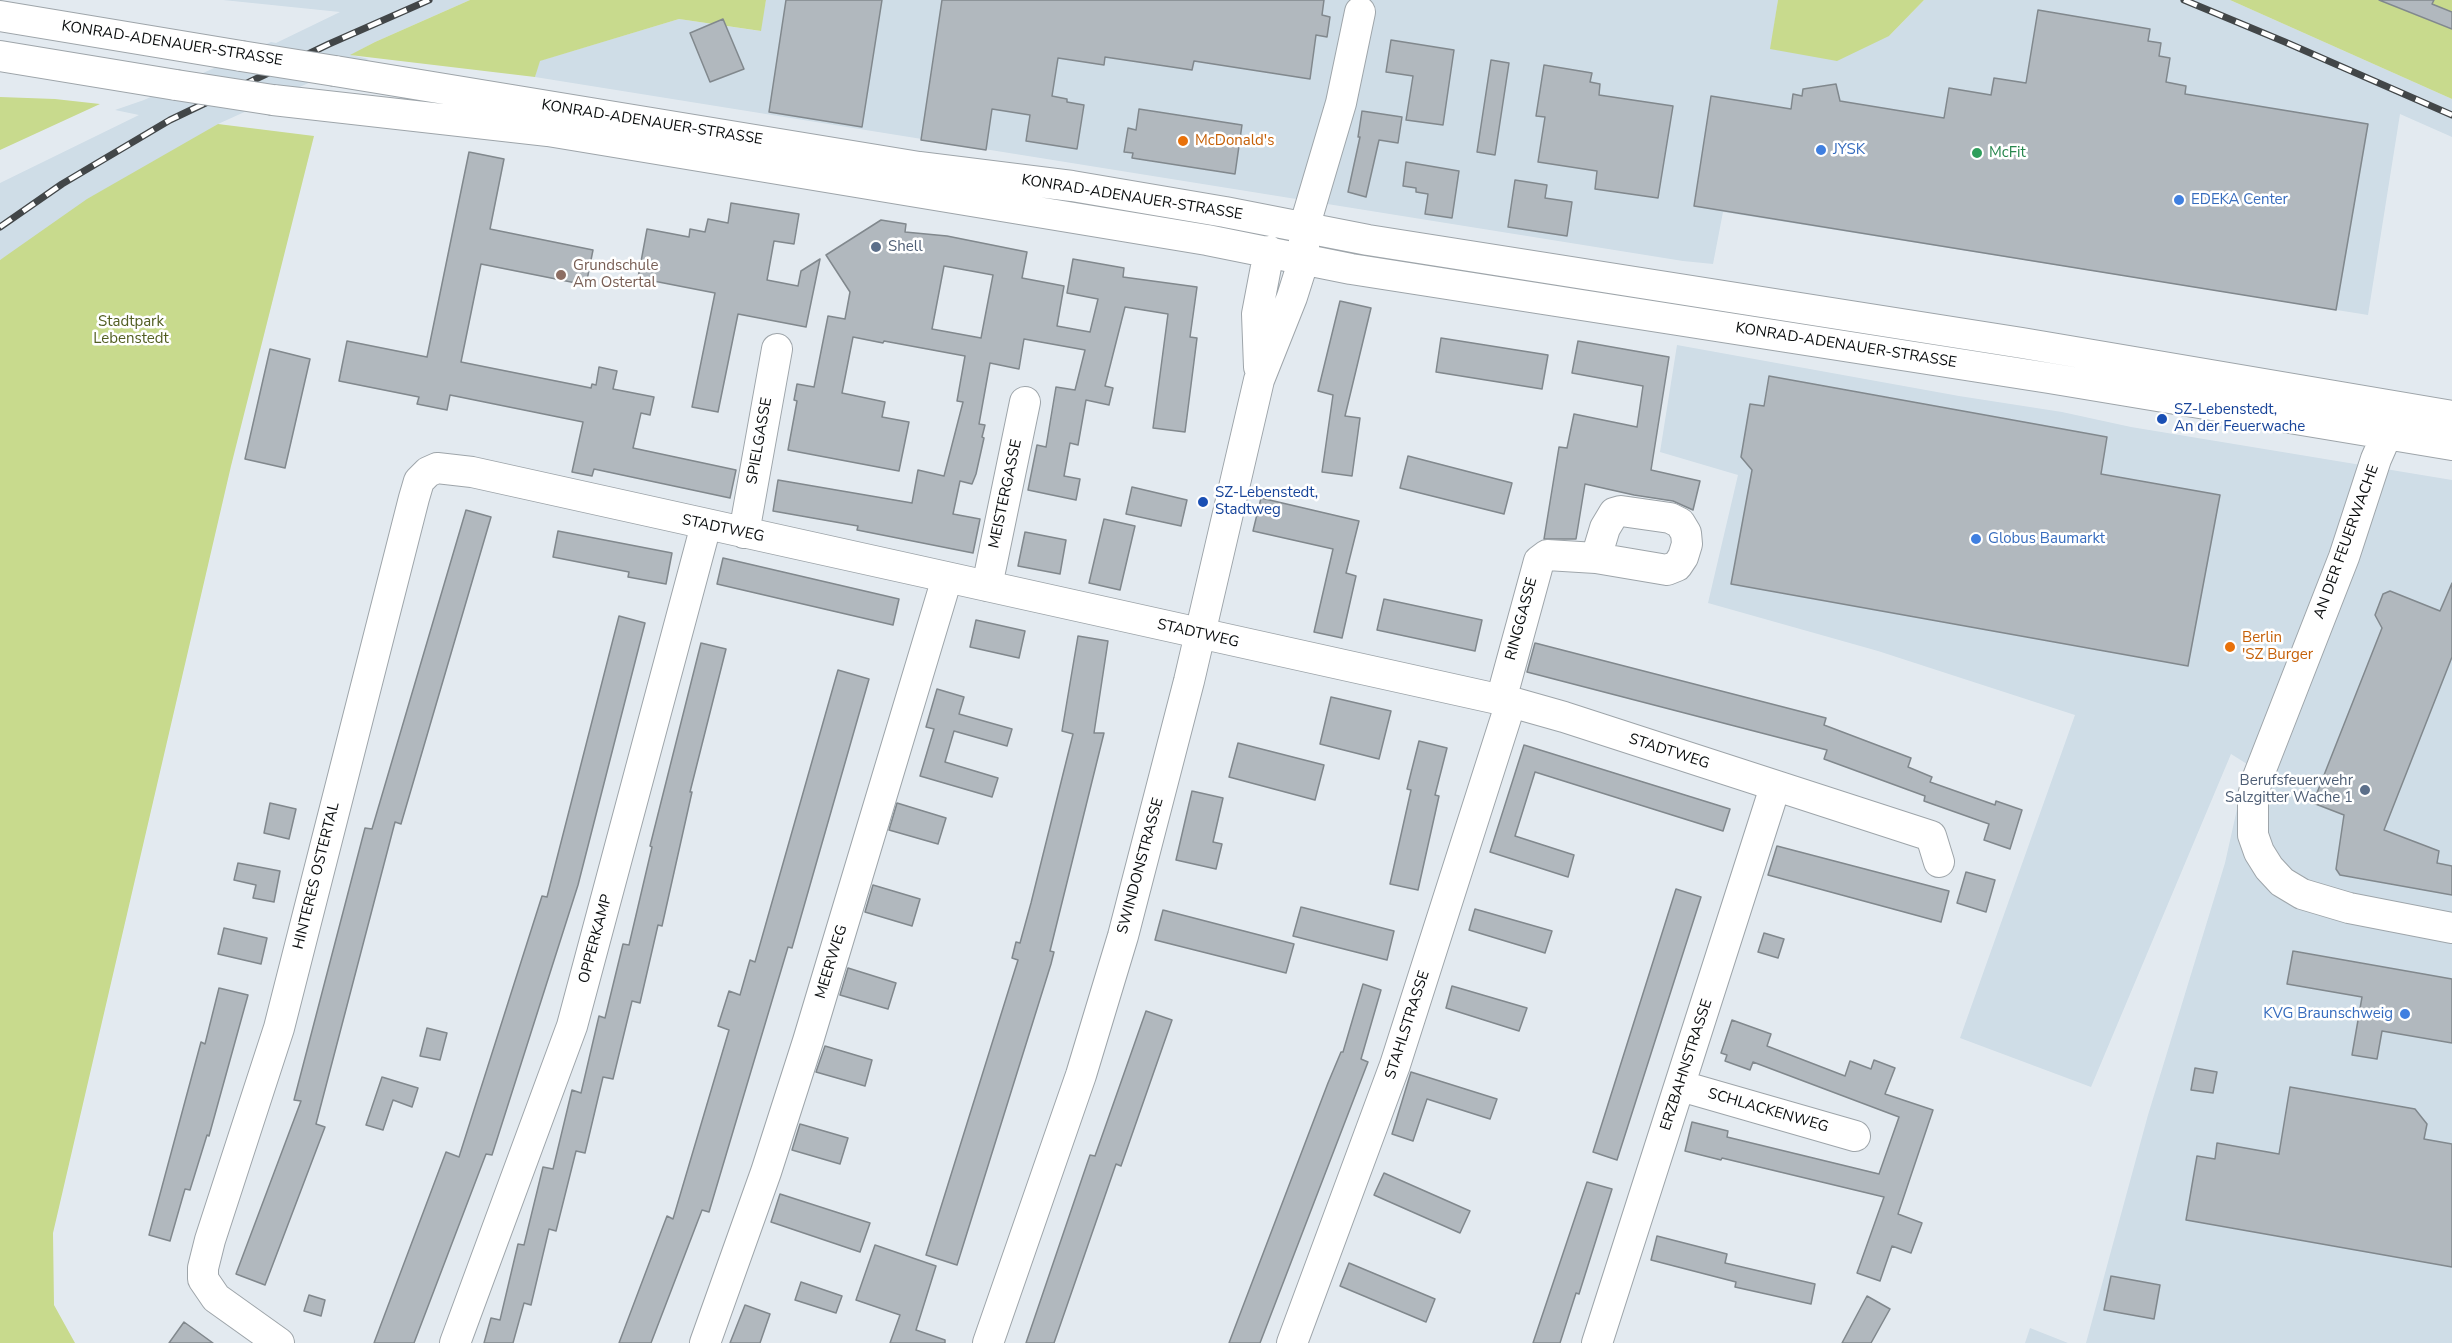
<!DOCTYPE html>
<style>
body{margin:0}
canvas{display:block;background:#e3eaf0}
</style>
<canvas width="2452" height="1343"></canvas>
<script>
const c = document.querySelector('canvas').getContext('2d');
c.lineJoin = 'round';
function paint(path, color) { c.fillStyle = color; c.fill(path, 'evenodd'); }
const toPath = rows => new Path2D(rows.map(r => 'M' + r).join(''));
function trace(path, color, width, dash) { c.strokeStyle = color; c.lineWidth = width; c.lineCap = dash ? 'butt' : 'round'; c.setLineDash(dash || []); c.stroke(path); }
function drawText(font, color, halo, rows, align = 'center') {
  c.font = font + ' "Nunito Sans",sans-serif'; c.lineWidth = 5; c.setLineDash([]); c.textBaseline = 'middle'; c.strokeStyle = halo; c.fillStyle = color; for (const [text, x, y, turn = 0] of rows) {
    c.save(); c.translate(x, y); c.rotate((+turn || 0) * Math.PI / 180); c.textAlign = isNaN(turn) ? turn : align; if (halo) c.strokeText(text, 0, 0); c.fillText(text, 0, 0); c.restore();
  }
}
paint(toPath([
 [223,0,470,0,375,42,351,55,369,59,335,71,218,124,0,260,0,183,139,115,115,110,144,100,271,42,276,43,340,12],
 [766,0,1778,0,1771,49,1889,36,1924,0,2230,0,2452,99,2452,137,2400,114,2368,315,1723,212,1713,264,1683,261,535,77,539,61,679,19,760,31],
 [1677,345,1959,396,2062,412,2131,427,2452,480,2452,1343,2086,1343,2148,1115,2225,863,2247,764,2231,754,2091,1087,1960,1038,2075,715,1878,651,1708,603,1738,475,1660,452],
 [2030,1328,2068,1343,2025,1343]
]), '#cfdde7');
paint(toPath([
 [470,0,766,0,761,31,679,19,540,61,535,77,350,55,375,42],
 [1778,0,1924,0,1889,36,1837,61,1770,49],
 [2230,0,2452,0,2452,99,2239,4],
 [0,97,55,99,100,104,0,150],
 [218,124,314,136,231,466,53,1233,54,1305,75,1343,0,1343,0,260,87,199]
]), '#c8da8d');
const building = toPath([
 [786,0,882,0,862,127,769,112,786,0],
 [942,0,1324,0,1322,15,1330,17,1327,37,1316,35,1310,79,1194,61,1192,70,1105,57,1104,65,1058,58,1052,96,1067,99,1067,102,1084,105,1077,149,1026,141,1030,115,992,109,986,150,921,140,942,0],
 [2379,0,2434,0,2432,4,2452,12,2452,29,2379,0],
 [2038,10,2150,29,2148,41,2161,43,2159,56,2170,58,2166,82,2186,86,2185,94,2368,124,2336,310,1694,206,1711,96,1791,109,1793,94,1802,96,1803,89,1836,84,1840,101,1944,118,1949,88,1991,95,1994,78,2026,83,2038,10],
 [723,19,744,69,710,82,690,33,723,19],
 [1391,40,1454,50,1443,125,1406,120,1413,76,1386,72,1391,40],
 [1491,60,1509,63,1495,155,1477,152,1491,60],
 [1544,65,1592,73,1590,82,1600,84,1599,95,1673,106,1658,198,1595,189,1597,171,1538,162,1545,117,1536,116,1544,65],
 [1139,109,1242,125,1235,174,1132,158,1133,153,1124,152,1128,128,1136,130,1139,109],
 [1362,111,1402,117,1398,143,1379,140,1366,197,1348,192,1360,137,1358,137,1362,111],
 [469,152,504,159,490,229,593,250,586,285,481,264,461,362,591,388,592,384,596,385,599,367,617,371,613,389,654,397,650,415,641,413,633,448,736,470,730,498,594,469,592,476,572,472,583,422,450,395,447,410,417,404,419,397,339,381,347,341,427,357,469,152],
 [1406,162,1459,171,1452,218,1425,214,1428,194,1416,192,1416,188,1403,186,1406,162],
 [1515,180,1547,185,1545,198,1572,202,1567,236,1508,227,1515,180],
 [731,203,799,214,794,244,774,241,767,280,798,286,801,271,820,259,806,327,738,314,718,412,692,407,715,293,638,278,647,229,689,237,690,229,705,232,708,219,728,223,731,203],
 [881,220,906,224,905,232,947,236,1027,252,1022,278,1064,286,1057,326,1090,332,1098,299,1067,293,1073,259,1124,268,1123,277,1197,287,1190,337,1197,338,1185,432,1153,428,1168,314,1125,307,1105,386,1113,388,1109,405,1086,400,1078,445,1070,443,1064,476,1080,479,1076,500,1028,490,1037,445,1046,447,1056,387,1075,390,1085,350,1024,339,1019,369,990,363,979,424,985,425,982,437,984,438,976,474,972,484,960,481,953,514,980,519,973,553,857,530,858,526,773,511,778,480,912,503,918,470,944,476,963,402,957,401,965,356,884,341,883,343,853,337,842,393,885,402,882,417,909,422,899,471,788,450,797,401,794,400,797,384,814,387,828,316,845,319,850,292,826,255,881,220],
 [944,266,993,275,981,338,932,329,944,266],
 [1340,301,1371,308,1345,416,1360,418,1352,476,1322,472,1333,395,1318,391,1340,301],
 [1441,338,1548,355,1542,389,1436,372,1441,338],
 [1578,341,1669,357,1651,470,1700,481,1693,510,1673,501,1634,495,1585,484,1576,539,1544,539,1559,447,1567,448,1574,414,1637,427,1643,386,1572,373,1578,341],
 [270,349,310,359,285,468,245,459,270,349],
 [1769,376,2107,437,2101,474,2220,495,2188,666,1731,584,1752,470,1741,457,1750,404,1764,406,1769,376],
 [1408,456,1512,483,1504,514,1400,488,1408,456],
 [1132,487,1187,500,1181,526,1126,514,1132,487],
 [1261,498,1359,521,1346,573,1356,576,1342,638,1314,632,1333,549,1253,531,1261,498],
 [466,510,491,517,401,824,395,822,316,1124,325,1127,265,1285,236,1274,301,1101,294,1100,365,828,372,829,466,510],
 [1104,519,1135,526,1120,590,1089,583,1104,519],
 [558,531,672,553,666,584,628,577,629,572,553,557,558,531],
 [1025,532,1066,540,1060,574,1018,566,1025,532],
 [723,558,899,599,893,625,717,584,723,558],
 [2452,583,2452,657,2384,830,2439,851,2437,863,2452,866,2452,895,2340,875,2336,869,2344,815,2313,803,2382,628,2375,615,2383,594,2390,591,2440,611,2452,583],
 [1384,599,1482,620,1475,651,1377,630,1384,599],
 [619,616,645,623,578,885,492,1155,486,1154,414,1343,374,1343,446,1152,459,1157,542,896,547,897,619,616],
 [976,620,1025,631,1019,658,970,647,976,620],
 [1078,636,1108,641,1094,733,1104,733,1050,951,1054,952,1051,964,957,1265,926,1255,1018,960,1012,958,1016,942,1020,943,1031,903,1073,734,1062,731,1078,636],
 [701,643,726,649,690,792,692,792,662,926,658,925,640,1003,632,1001,613,1079,603,1077,585,1153,576,1151,556,1231,549,1229,531,1305,524,1303,513,1343,484,1343,491,1318,500,1320,518,1244,524,1245,543,1167,553,1169,572,1090,581,1093,599,1016,605,1018,623,944,629,945,652,847,650,846,701,643],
 [1535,643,1826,718,1824,725,1911,758,1908,767,1932,777,1930,782,1995,805,1996,801,2022,810,2010,849,1984,840,1989,824,1924,801,1925,796,1824,759,1827,750,1527,672,1535,643],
 [838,670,869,679,792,948,788,947,709,1212,702,1210,651,1343,619,1343,667,1216,673,1219,729,1030,718,1026,729,991,740,995,750,960,755,962,838,670],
 [937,689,964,697,959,714,1012,729,1007,746,954,731,945,762,998,778,992,797,920,776,934,729,926,727,937,689],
 [1331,697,1391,711,1379,759,1320,744,1331,697],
 [1419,741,1447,748,1435,795,1439,796,1418,890,1390,884,1411,790,1407,789,1419,741],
 [1238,743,1324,765,1315,800,1229,777,1238,743],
 [1524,745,1730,809,1723,831,1535,772,1515,836,1574,855,1568,877,1490,852,1524,745],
 [1192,791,1223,798,1213,842,1222,844,1216,869,1176,860,1192,791],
 [270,803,296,809,289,839,264,833,270,803],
 [897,803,946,818,938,844,889,830,897,803],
 [1777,846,1949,891,1941,922,1768,875,1777,846],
 [238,863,280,871,274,902,253,898,256,885,234,880,238,863],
 [1966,872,1995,880,1986,912,1957,903,1966,872],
 [873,885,920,899,912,926,865,912,873,885],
 [1676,889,1701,897,1617,1160,1593,1152,1676,889],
 [1301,907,1394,931,1387,960,1293,936,1301,907],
 [1475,909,1552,931,1545,953,1469,930,1475,909],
 [1163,910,1294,944,1286,973,1155,940,1163,910],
 [224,928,267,938,261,964,218,954,224,928],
 [1764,933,1784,939,1778,958,1758,952,1764,933],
 [2293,951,2452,979,2452,1043,2382,1031,2377,1059,2352,1055,2362,997,2287,984,2293,951],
 [848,968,896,983,888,1009,840,995,848,968],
 [1363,984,1381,990,1361,1059,1368,1062,1260,1343,1229,1343,1328,1083,1341,1052,1343,1052,1363,984],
 [1452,986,1527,1008,1519,1031,1446,1008,1452,986],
 [219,988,248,995,209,1136,207,1135,190,1190,185,1189,170,1241,149,1235,201,1042,205,1044,219,988],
 [1146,1011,1172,1020,1121,1166,1116,1164,1054,1343,1026,1343,1090,1155,1095,1156,1146,1011],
 [1732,1020,1771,1034,1767,1046,1845,1076,1850,1061,1871,1069,1874,1060,1895,1068,1885,1094,1933,1110,1898,1214,1922,1223,1911,1253,1892,1246,1880,1281,1857,1273,1884,1197,1722,1158,1721,1160,1685,1151,1692,1122,1728,1131,1727,1137,1879,1174,1899,1117,1753,1062,1750,1070,1725,1061,1727,1055,1721,1053,1732,1020],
 [427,1028,447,1033,440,1060,420,1056,427,1028],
 [825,1046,872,1060,865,1086,816,1072,825,1046],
 [2195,1068,2217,1072,2213,1093,2191,1090,2195,1068],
 [1411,1072,1497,1099,1490,1119,1427,1099,1413,1141,1392,1134,1411,1072],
 [382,1077,418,1088,412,1107,393,1100,383,1130,366,1125,382,1077],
 [2290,1087,2415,1109,2427,1124,2424,1139,2452,1144,2452,1267,2186,1220,2197,1156,2215,1159,2217,1143,2279,1154,2290,1087],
 [800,1124,848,1138,840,1164,792,1150,800,1124],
 [1384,1173,1470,1211,1460,1233,1374,1195,1384,1173],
 [1587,1182,1612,1189,1579,1294,1576,1293,1560,1343,1533,1343,1587,1182],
 [780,1194,870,1223,860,1252,771,1222,780,1194],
 [1657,1236,1727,1254,1725,1263,1815,1284,1811,1304,1735,1287,1736,1282,1651,1260,1657,1236],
 [875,1245,936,1266,916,1330,945,1340,945,1343,890,1343,900,1315,856,1300,875,1245],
 [1349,1263,1435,1299,1426,1322,1340,1286,1349,1263],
 [2111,1276,2160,1285,2154,1319,2104,1310,2111,1276],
 [801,1282,842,1296,836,1313,795,1300,801,1282],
 [309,1295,325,1300,321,1316,304,1311,309,1295],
 [1867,1296,1890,1309,1871,1343,1842,1343,1867,1296],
 [745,1305,770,1314,760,1343,730,1343,745,1305],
 [184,1322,213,1343,169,1343,184,1322]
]);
paint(building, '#b1b8be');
trace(building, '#81888d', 1.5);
const minor = toPath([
 [0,16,241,56],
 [0,56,176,85],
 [335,71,919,167,1072,186,1225,212,1368,240,2022,343,2452,416],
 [273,100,548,131,1207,240,1351,269,2049,378,2452,445],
 [1259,367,1257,314,1269,251],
 [2399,418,2387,434,2376,459,2344,557,2258,777,2253,796,2253,835,2259,852,2269,868,2282,882,2302,894,2349,908,2452,928],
 [744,533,777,349],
 [987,586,1025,402],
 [1501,700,1539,561,1547,555,1596,558,1667,570,1677,566,1683,557,1687,544,1686,533,1680,523,1670,518,1621,511,1614,513,1605,528,1596,558],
 [1681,1086,1855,1136],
 [279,1343,216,1298,203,1279,203,1268,210,1240,279,1028,414,498,419,481,428,472,437,468,472,472,1511,702,1564,717,1931,836,1939,862],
 [455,1343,572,1026,706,525],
 [705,1343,766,1172,808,1041,947,578],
 [988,1343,1081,1075,1123,936,1189,681,1259,380,1292,297,1304,259,1304,228,1341,103,1360,12],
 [1292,1343,1395,1065,1511,702],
 [1597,1343,1775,787]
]);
trace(minor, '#9ea5aa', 32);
trace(minor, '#fff', 30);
const rail = toPath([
 [2184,0,2285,42,2452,115],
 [0,227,62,184,170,120,329,44,429,0]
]);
trace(rail, '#424648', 7);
trace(rail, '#fff', 4.5, [14]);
const minorBridge = toPath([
 [241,56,335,71],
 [176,85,273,100]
]);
trace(minorBridge, '#9ea5aa', 32, []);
trace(minorBridge, '#fff', 30);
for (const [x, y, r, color] of [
 [1183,141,6,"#e8710a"],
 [1821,150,6,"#3f7fe0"],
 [1977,153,6,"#2e9e5b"],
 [2179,200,6,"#3f7fe0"],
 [876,247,6,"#5c6f8a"],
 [561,275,6,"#8d6e63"],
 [2162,419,6,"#1a4fb4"],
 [1203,502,6,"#1a4fb4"],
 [1976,539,6,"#3f7fe0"],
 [2230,647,6,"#e8710a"],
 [2365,790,6,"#5c6f8a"],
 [2405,1014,6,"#3f7fe0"]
]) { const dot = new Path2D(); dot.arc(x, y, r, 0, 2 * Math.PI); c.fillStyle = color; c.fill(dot); trace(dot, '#fff', 2); }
drawText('15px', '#0a0d0e', '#fff', [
 ["KONRAD-ADENAUER-STRASSE",172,44,9],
 ["KONRAD-ADENAUER-STRASSE",652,123,9],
 ["KONRAD-ADENAUER-STRASSE",1132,198,9],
 ["KONRAD-ADENAUER-STRASSE",1846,346,9],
 ["SPIELGASSE",760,441,-80],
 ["MEISTERGASSE",1006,494,-78],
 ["STADTWEG",723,529,12],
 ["AN DER FEUERWACHE",2347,542,-70],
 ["RINGGASSE",1522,619,-75],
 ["STADTWEG",1198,634,13],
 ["STADTWEG",1669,752,18],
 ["SWINDONSTRASSE",1141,866,-75],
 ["HINTERES OSTERTAL",317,876,-76],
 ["OPPERKAMP",596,939,-75],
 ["MEERWEG",832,962,-73],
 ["STAHLSTRASSE",1408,1025,-72],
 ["ERZBAHNSTRASSE",1687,1065,-72],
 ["SCHLACKENWEG",1768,1111,16]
]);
drawText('15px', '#c56008', '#fff', [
 ["McDonald's",1195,141],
 ["Berlin",2242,638],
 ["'SZ Burger",2242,655]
], 'left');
drawText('15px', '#366cbe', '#fff', [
 ["JYSK",1833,150],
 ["EDEKA Center",2191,200],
 ["Globus Baumarkt",1988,539],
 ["KVG Braunschweig",2393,1014,"right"]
], 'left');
drawText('15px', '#27864d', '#fff', [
 ["McFit",1989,153]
], 'left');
drawText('15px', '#4e5e75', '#fff', [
 ["Shell",888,247],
 ["Berufsfeuerwehr",2353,781,"right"],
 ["Salzgitter Wache 1",2353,798,"right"]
], 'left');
drawText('15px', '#785e54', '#fff', [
 ["Grundschule",573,266],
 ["Am Ostertal",573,283]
], 'left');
drawText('15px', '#515d21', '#fff', [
 ["Stadtpark",131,322],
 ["Lebenstedt",131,339]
]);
drawText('15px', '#164399', '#fff', [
 ["SZ-Lebenstedt,",2174,410],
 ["An der Feuerwache",2174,427],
 ["SZ-Lebenstedt,",1215,493],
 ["Stadtweg",1215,510]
], 'left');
</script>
